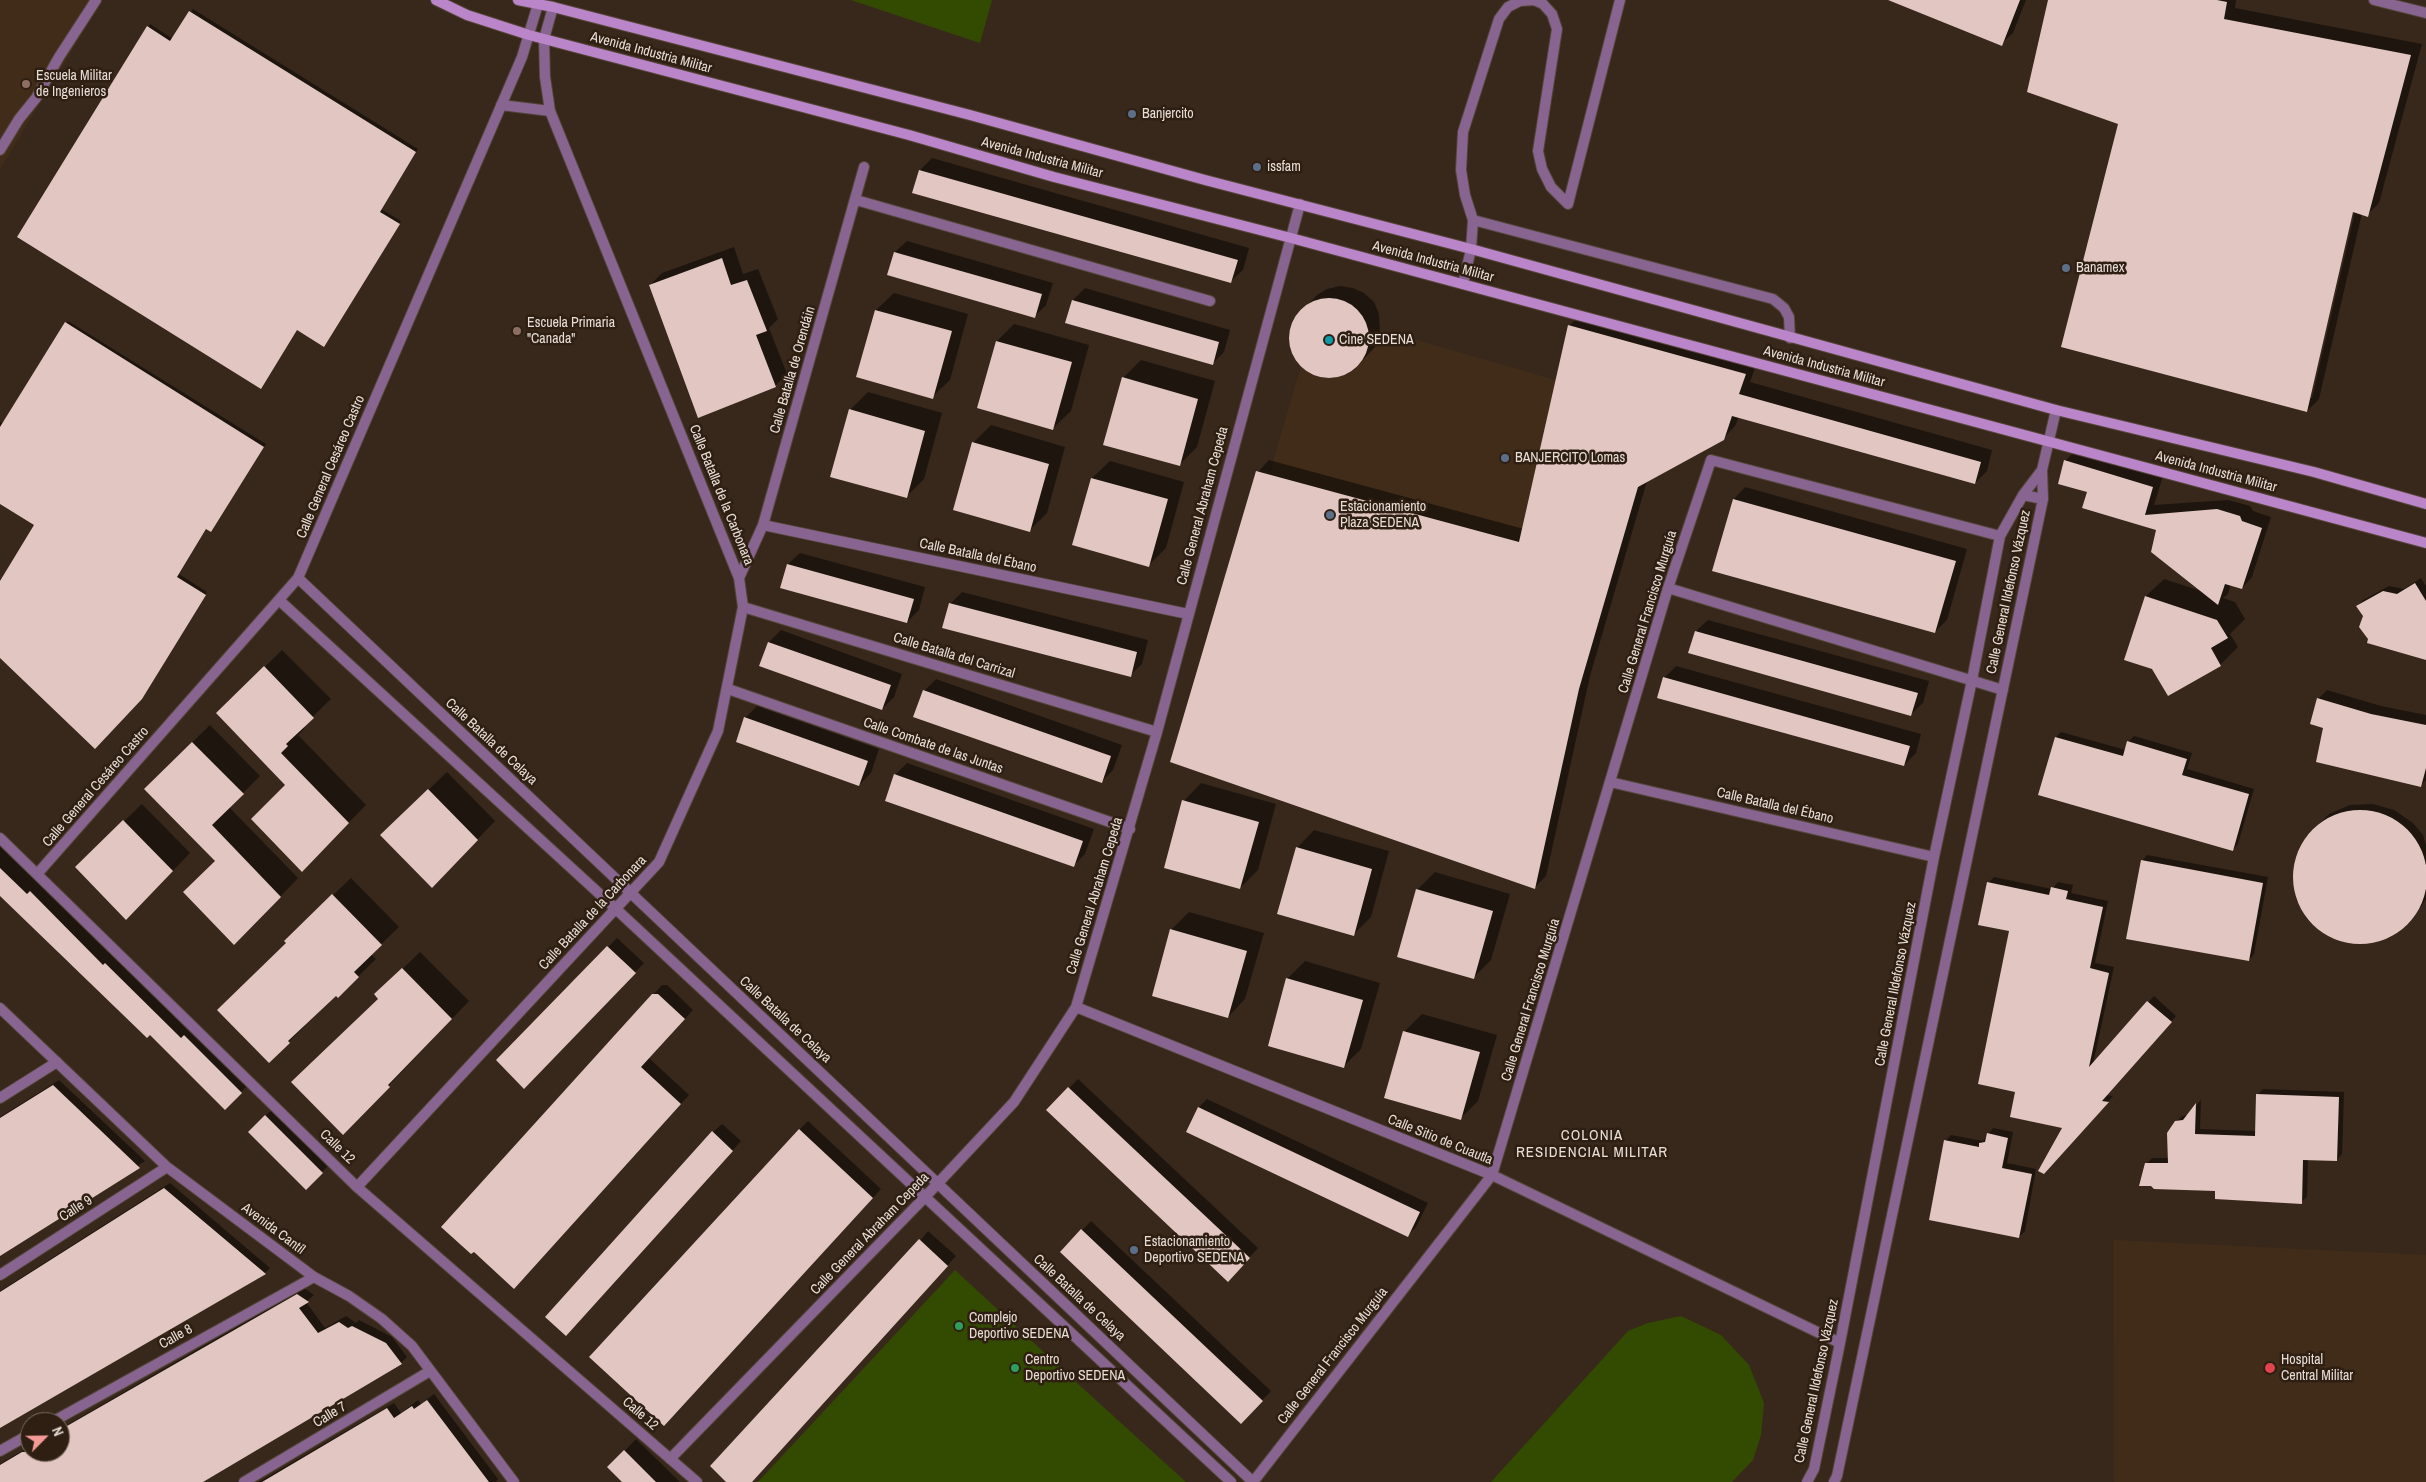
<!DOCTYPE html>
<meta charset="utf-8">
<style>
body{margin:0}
#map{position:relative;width:2426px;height:1482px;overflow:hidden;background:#38281b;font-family:"Archivo Narrow",sans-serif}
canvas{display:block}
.north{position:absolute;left:20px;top:1412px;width:50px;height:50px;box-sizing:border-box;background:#2e1f12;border:1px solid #796b60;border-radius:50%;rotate:67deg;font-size:14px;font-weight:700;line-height:20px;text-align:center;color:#e9ded6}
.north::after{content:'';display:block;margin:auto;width:18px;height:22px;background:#f59b97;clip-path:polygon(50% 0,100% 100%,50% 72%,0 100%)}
</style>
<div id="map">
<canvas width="2426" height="1482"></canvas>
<div class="north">N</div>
</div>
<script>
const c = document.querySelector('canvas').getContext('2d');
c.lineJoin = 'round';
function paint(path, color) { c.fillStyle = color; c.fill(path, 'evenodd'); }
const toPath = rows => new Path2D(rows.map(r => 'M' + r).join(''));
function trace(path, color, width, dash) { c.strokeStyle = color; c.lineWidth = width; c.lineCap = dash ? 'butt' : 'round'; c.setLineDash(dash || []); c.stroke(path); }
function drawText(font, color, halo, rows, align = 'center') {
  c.font = font + ' "Archivo Narrow",sans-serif'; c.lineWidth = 5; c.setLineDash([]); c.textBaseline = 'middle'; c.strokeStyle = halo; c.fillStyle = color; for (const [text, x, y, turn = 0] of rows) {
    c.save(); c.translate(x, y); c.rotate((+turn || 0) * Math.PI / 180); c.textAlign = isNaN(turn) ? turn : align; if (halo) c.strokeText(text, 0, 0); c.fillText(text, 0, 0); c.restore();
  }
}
paint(toPath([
 [0,0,103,0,0,169],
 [1368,326,1562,382,1519,542,1256,471,1270,472,1301,366,1318,377,1332,378,1346,375,1356,368,1364,359,1368,348],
 [2113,1240,2426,1255,2426,1482,2114,1482]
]), '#412c1a');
paint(toPath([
 [851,0,992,0,980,43],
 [955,1270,1076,1382,1186,1482,758,1482],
 [1681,1316,1721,1335,1749,1365,1764,1403,1761,1435,1753,1460,1732,1482,1491,1482,1628,1331,1648,1323]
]), '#334b00');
paint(toPath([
 [1890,0,2026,0,2013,33,2001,44],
 [2049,0,2236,0,2235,8,2422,44,2379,203,2367,215,2362,213,2319,399,2307,411,2119,123],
 [2354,206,2356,207,2312,398,2309,398],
 [193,9,418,149,381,209,401,221,326,343,148,27,150,24,173,39],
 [932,158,1249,248,1243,270,1231,281,914,192,920,170],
 [907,241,1053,283,1046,305,1035,316,895,252],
 [734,247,743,274,758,269,778,319,769,328,787,374,775,386,650,285,662,273],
 [1340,286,1353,288,1364,293,1374,302,1379,314,1380,335,1376,346,1356,367,1345,374,1332,377,1319,376,1302,365,1294,355,1291,343,1291,330,1296,318,1317,295,1327,289],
 [1085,288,1230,330,1224,352,1212,364,1067,322,1073,300],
 [894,293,968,314,950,380,932,397,858,376,876,310],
 [1581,314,1757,362,1750,382,1992,450,1987,471,1975,483,1739,417,1735,426,1723,439,1647,481,1590,676,1546,876,1535,887,1258,472,1269,460,1524,529,1569,326],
 [68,321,266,444,213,528,207,528,179,574,207,592,144,695,0,657,0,585,36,525,0,503,0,422,4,423],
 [1014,324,1089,345,1071,411,1053,428,997,341],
 [1141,360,1215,381,1197,447,1179,465,1123,378],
 [868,392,942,413,924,479,906,497,850,410],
 [991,425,1065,447,1047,513,1030,530,973,443],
 [2075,451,2163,476,2154,505,2228,500,2250,506,2253,511,2271,517,2252,577,2242,588,2231,584,2228,594,2223,598,2235,602,2245,619,2230,634,2238,647,2220,665,2169,695,2146,596,2164,579,2201,591,2158,529,2089,491,2065,461],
 [1110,461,1184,482,1166,548,1148,566,1092,478],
 [1745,487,1967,549,1947,620,1935,632,1734,499],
 [800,553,925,587,919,610,907,622,788,564],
 [2421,578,2426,586,2426,658,2365,616,2357,606,2363,600,2389,586,2404,589],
 [962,592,1148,640,1142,664,1130,675,950,604],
 [1708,620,1929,681,1923,703,1911,714,1696,631],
 [781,630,902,674,894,697,882,709,769,642],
 [282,650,331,699,303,726,305,728,298,735,366,805,302,870,287,785,235,696],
 [1676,666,1921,734,1916,753,1904,765,1664,678],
 [936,679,1122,745,1113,770,1101,782,924,691],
 [2327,690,2381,706,2426,715,2426,780,2420,786,2325,727,2318,699],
 [757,706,879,749,871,773,859,785,745,718],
 [210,725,260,776,229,807,298,878,252,926,163,771],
 [2061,732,2126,750,2128,742,2134,736,2192,753,2187,769,2254,789,2238,844,2233,850,2056,737],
 [907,763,1094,829,1085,854,1073,866,895,775],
 [447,772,495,821,449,869,399,818],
 [1201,783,1276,804,1258,870,1240,888,1184,801],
 [142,804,190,853,144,901,94,850],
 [2373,804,2394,810,2413,823,2423,835,2426,845,2426,899,2410,922,2391,937,2369,943,2347,943,2326,934,2308,920,2297,901,2293,882,2296,856,2307,836,2329,814,2350,805],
 [1314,830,1389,851,1371,917,1353,935,1297,848],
 [0,845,39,884,42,880,253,1080,225,1108,150,1033,73,963,71,965,0,894],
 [2147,855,2268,877,2254,954,2249,960,2142,861],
 [1435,872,1510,894,1491,960,1474,977,1417,890],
 [1994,877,2052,889,2058,882,2073,885,2071,893,2108,901,2095,963,2114,967,2093,1064,2154,996,2176,1016,2106,1095,2113,1096,2049,1167,2064,1127,2016,1091,2010,930,1988,883],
 [351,878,399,927,371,954,376,959,338,996,336,994,305,1023,306,1025,269,1061,288,943,303,924],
 [1189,912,1264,933,1245,999,1228,1017,1171,930],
 [617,938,644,963,524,1087,498,1060],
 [420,952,469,1001,360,1116,380,998,394,977],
 [1305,961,1380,983,1361,1049,1344,1066,1287,979],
 [662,985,667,985,693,1010,649,1058,689,1095,523,1279,653,995],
 [1422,1014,1497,1035,1478,1101,1461,1118,1386,1097,1405,1031],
 [1078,1079,1258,1248,1237,1271,1048,1110],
 [59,1080,145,1161,0,1254,0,1117],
 [2263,1089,2344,1092,2342,1154,2337,1160,2308,1159,2307,1197,2301,1202,2216,1190,2146,1164,2152,1158,2169,1158,2176,1122,2182,1116,2188,1115,2201,1100,2200,1129,2256,1131,2257,1095],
 [1207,1099,1428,1203,1416,1227,1408,1235,1199,1107],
 [277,1104,334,1160,306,1188,250,1132],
 [808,1121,881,1189,673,1415,799,1130],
 [722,1124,741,1141,575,1325,713,1132],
 [1993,1128,2013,1132,2007,1163,2036,1169,2025,1231,2019,1237,1945,1141,1951,1135,1983,1141],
 [170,1183,270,1268,265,1273,0,1427,0,1291],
 [1091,1221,1271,1391,1250,1413,1061,1252],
 [928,1231,956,1256,751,1482,728,1482],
 [304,1288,314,1295,306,1302,325,1328,346,1316,356,1323,359,1320,392,1337,407,1357,401,1363,200,1482,0,1482,0,1464,30,1446,30,1452,60,1452,60,1429],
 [434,1394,498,1479,496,1482,259,1482,394,1403,401,1413,418,1400,421,1404],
 [636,1439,680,1482,624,1482,609,1467]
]), '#0007');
paint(toPath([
 [1888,0,2020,0,2002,46],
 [2048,0,2217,0,2227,2,2224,19,2411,55,2368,217,2353,212,2307,412,2061,347,2118,124,2027,92],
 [189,11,416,152,380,212,400,224,324,347,297,330,261,389,17,237,147,26,170,41],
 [919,170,1238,260,1231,283,912,193],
 [894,252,1042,294,1035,318,887,275],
 [722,258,731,285,747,280,767,331,756,335,776,387,698,418,649,285],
 '1289 338a40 40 0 1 1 80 0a40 40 0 1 1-80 0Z',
 [1072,300,1219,342,1213,365,1065,323],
 [875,310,952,331,933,399,856,377],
 [65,322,264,447,211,532,206,529,177,577,206,595,142,699,95,749,0,658,0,581,34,525,0,504,0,427],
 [1568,325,1746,374,1739,394,1981,462,1975,484,1732,416,1724,440,1638,487,1579,689,1535,889,1170,762,1256,471,1519,542],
 [996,341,1072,362,1053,430,977,408],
 [1122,377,1198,399,1180,466,1103,445],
 [849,409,925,431,907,498,830,477],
 [972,442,1049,464,1030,532,953,510],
 [2064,460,2153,487,2145,515,2217,509,2240,516,2242,521,2262,528,2242,589,2225,584,2218,605,2151,552,2156,530,2082,508,2087,492,2058,484],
 [1091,478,1168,499,1149,567,1072,545],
 [1733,499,1956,561,1935,633,1712,571],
 [787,564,914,599,907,623,780,588],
 [2415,583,2426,601,2426,660,2367,643,2368,639,2359,627,2363,616,2356,606,2383,591,2397,594],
 [2145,596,2217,620,2228,638,2211,648,2221,666,2168,696,2152,669,2124,660],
 [949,603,1137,652,1131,677,942,628],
 [1695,631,1918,693,1911,716,1688,653],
 [768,642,891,685,882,710,759,666],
 [264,666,314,718,286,744,288,746,281,753,349,823,302,872,251,819,285,785,216,713],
 [1663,677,1910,746,1904,766,1657,698],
 [923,690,1111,756,1102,783,913,717],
 [2317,698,2371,714,2426,725,2426,768,2421,787,2316,762,2323,728,2310,724],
 [744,717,868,761,859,786,736,742],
 [2055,737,2123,756,2127,741,2187,759,2182,775,2249,794,2233,851,2038,795],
 [192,742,244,794,212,825,281,897,234,945,183,892,215,861,144,789],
 [894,774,1083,841,1074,867,885,801],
 [428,789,478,840,432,888,380,835],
 [1182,800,1259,822,1240,889,1164,868],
 '2293 877a67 67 0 1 1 134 0a67 67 0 1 1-134 0Z',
 [123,820,173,871,126,920,75,867],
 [1296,847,1372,869,1354,936,1277,914],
 [2141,860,2263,883,2249,961,2126,939],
 [0,868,27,894,30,891,103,965,105,963,181,1038,184,1035,242,1093,225,1110,150,1035,147,1038,0,896],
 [1987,882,2049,895,2051,887,2068,891,2066,899,2103,907,2090,968,2109,973,2089,1067,2147,1001,2172,1022,2102,1101,2109,1102,2044,1174,2038,1171,2062,1128,2010,1117,2015,1092,1978,1084,2009,931,1978,925],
 [1416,889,1493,911,1474,979,1397,957],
 [332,894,382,945,354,972,359,977,338,998,336,996,288,1041,290,1043,269,1063,217,1010,286,943,284,941],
 [1170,929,1247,951,1228,1018,1152,996],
 [607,946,636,973,524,1089,496,1060],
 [402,968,452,1019,388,1085,390,1087,343,1135,291,1082,378,999,374,994],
 [1286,978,1363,1000,1344,1068,1268,1046],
 [652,994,658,994,685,1019,641,1067,681,1104,514,1289,474,1252,471,1254,441,1227],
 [1403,1031,1480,1052,1461,1120,1384,1098],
 [53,1085,140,1168,0,1256,0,1118],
 [1068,1087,1250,1258,1228,1282,1046,1110],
 [2256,1094,2339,1097,2337,1161,2303,1160,2302,1204,2215,1199,2215,1191,2154,1189,2151,1186,2139,1186,2145,1163,2168,1163,2167,1133,2175,1121,2183,1120,2196,1103,2195,1134,2255,1136],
 [1198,1107,1420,1212,1408,1237,1186,1132],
 [265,1115,323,1173,306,1190,248,1132],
 [799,1129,873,1198,664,1426,589,1357],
 [712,1131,733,1151,566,1336,545,1317],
 [1987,1133,2008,1138,2002,1168,2032,1174,2019,1238,1929,1220,1944,1140,1979,1147,1979,1143,1985,1142],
 [164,1188,266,1274,0,1428,0,1292],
 [1081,1229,1263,1401,1241,1424,1060,1252],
 [919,1239,948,1266,752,1482,726,1482,710,1466],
 [297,1294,309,1302,299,1308,318,1333,339,1322,348,1328,352,1326,386,1343,402,1364,203,1482,0,1482,0,1465,22,1452,60,1452,60,1430],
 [427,1400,489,1482,262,1482,387,1408,394,1418,412,1406,414,1409],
 [624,1450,656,1482,622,1482,607,1467]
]), '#e2c6c1');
const street = toPath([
 [2374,0,2426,13],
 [501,105,550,111],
 [0,150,19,119,36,98,59,57,96,0],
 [856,200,1210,301],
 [1568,204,1620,0],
 [1473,220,1773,299,1784,308,1789,317,1790,338],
 [1463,284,1471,249,1473,220,1465,195,1461,170,1463,132,1499,19,1508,7,1520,1,1534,0,1543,4,1552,14,1557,29,1538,151,1542,169,1551,187,1568,204],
 [2023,495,2043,499],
 [763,525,1188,614],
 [298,578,1253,1482],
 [739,578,763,525,864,167],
 [1668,588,2003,690],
 [279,600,616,909,1231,1482],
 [743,607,1157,732],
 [728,689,1130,829],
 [1610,782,1934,857],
 [0,838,357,1187,697,1482],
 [38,873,298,578,522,57,538,4],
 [1076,1007,1492,1175,1840,1343],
 [0,1008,167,1167,314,1277,349,1296,382,1319,412,1346,514,1482],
 [0,1098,57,1062],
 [357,1187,659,862,718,731,743,607,739,578,550,111,545,77,544,39,553,7],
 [0,1275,167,1167],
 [52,1422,314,1277],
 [0,1451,30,1434],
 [670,1459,926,1196,1014,1102,1076,1007,1157,732,1300,204],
 [244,1482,430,1371],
 [1253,1482,1492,1175,1668,588,1711,460,2000,536],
 [1807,1482,1814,1469,1840,1343,1934,857,1972,680,2000,536,2023,495,2042,470],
 [1834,1482,1837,1476,2043,499,2042,470,2056,410]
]);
const secondary = toPath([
 [436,0,467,15,529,35,909,135,1054,177,1291,238,2426,543],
 [518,0,553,7,970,115,1205,180,1471,249,2056,410,2314,472,2426,504]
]);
trace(street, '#544539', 12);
trace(secondary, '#544539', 12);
trace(street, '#876590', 10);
trace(secondary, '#bb85c9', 10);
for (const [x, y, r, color] of [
 [26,84,5,"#8d6e63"],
 [1132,114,5,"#5c6f8a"],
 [1257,167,5,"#5c6f8a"],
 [2066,268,5,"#5c6f8a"],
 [517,331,5,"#8d6e63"],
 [1329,340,5,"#0f9aa8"],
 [1505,458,5,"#5c6f8a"],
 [1330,515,5,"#5c6f8a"],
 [1134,1250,5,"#5c6f8a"],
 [959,1326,5,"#2e9e5b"],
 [1015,1368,5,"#2e9e5b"],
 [2270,1368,6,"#e0444e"]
]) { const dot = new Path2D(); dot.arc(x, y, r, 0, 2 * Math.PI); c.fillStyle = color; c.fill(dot); trace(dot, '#2e1f12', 2); }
drawText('14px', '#e9ded6', '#2e1f12', [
 ["Avenida Industria Militar",651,53,15],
 ["Avenida Industria Militar",1042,158,15],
 ["Avenida Industria Militar",1433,262,15],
 ["Avenida Industria Militar",1824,367,15],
 ["Calle Batalla de Orendáin",793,370,-74],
 ["Calle General Cesáreo Castro",331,467,-67],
 ["Avenida Industria Militar",2216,472,15],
 ["Calle Batalla de la Carbonara",721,495,68],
 ["Calle General Abraham Cepeda",1203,506,-75],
 ["Calle Batalla del Ébano",978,556,12],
 ["Calle General Ildefonso Vázquez",2009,592,-78],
 ["Calle General Francisco Murguía",1648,612,-73],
 ["Calle Batalla del Carrizal",954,656,17],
 ["Calle Batalla de Celaya",491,742,43],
 ["Calle Combate de las Juntas",933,746,19],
 ["Calle General Cesáreo Castro",96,787,-49],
 ["Calle Batalla del Ébano",1775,806,13],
 ["Calle General Abraham Cepeda",1095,896,-73],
 ["Calle Batalla de la Carbonara",593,913,-47],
 ["Calle General Ildefonso Vázquez",1896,984,-79],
 ["Calle General Francisco Murguía",1531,1000,-73],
 ["Calle Batalla de Celaya",785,1020,43],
 ["Calle Sitio de Cuautla",1440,1140,22],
 ["Calle 12",337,1147,44],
 ["Calle 9",76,1209,-33],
 ["Avenida Cantíl",273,1229,37],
 ["Calle General Abraham Cepeda",870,1234,-46],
 ["Calle Batalla de Celaya",1079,1298,43],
 ["Calle 8",176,1337,-29],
 ["Calle General Francisco Murguía",1333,1356,-52],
 ["Calle General Ildefonso Vázquez",1817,1381,-78],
 ["Calle 12",640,1414,41],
 ["Calle 7",330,1415,-31]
]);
drawText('14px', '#e9ded6', '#2e1f12', [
 ["Escuela Militar",36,76],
 ["de Ingenieros",36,92],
 ["Banjercito",1142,114],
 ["issfam",1267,167],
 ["Banamex",2076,268],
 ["Escuela Primaria",527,323],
 ["\"Canada\"",527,339],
 ["Cine SEDENA",1339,340],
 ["BANJERCITO Lomas",1515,458],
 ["Estacionamiento",1340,507],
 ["Plaza SEDENA",1340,523],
 ["Estacionamiento",1144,1242],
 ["Deportivo SEDENA",1144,1258],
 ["Complejo",969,1318],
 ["Deportivo SEDENA",969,1334],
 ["Centro",1025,1360],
 ["Deportivo SEDENA",1025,1376],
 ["Hospital",2281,1360],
 ["Central Militar",2281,1376]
], 'left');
c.letterSpacing = '1px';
drawText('15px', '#e9ded6', '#2e1f12', [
 ["COLONIA",1592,1136],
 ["RESIDENCIAL MILITAR",1592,1153]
]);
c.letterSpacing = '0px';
</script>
